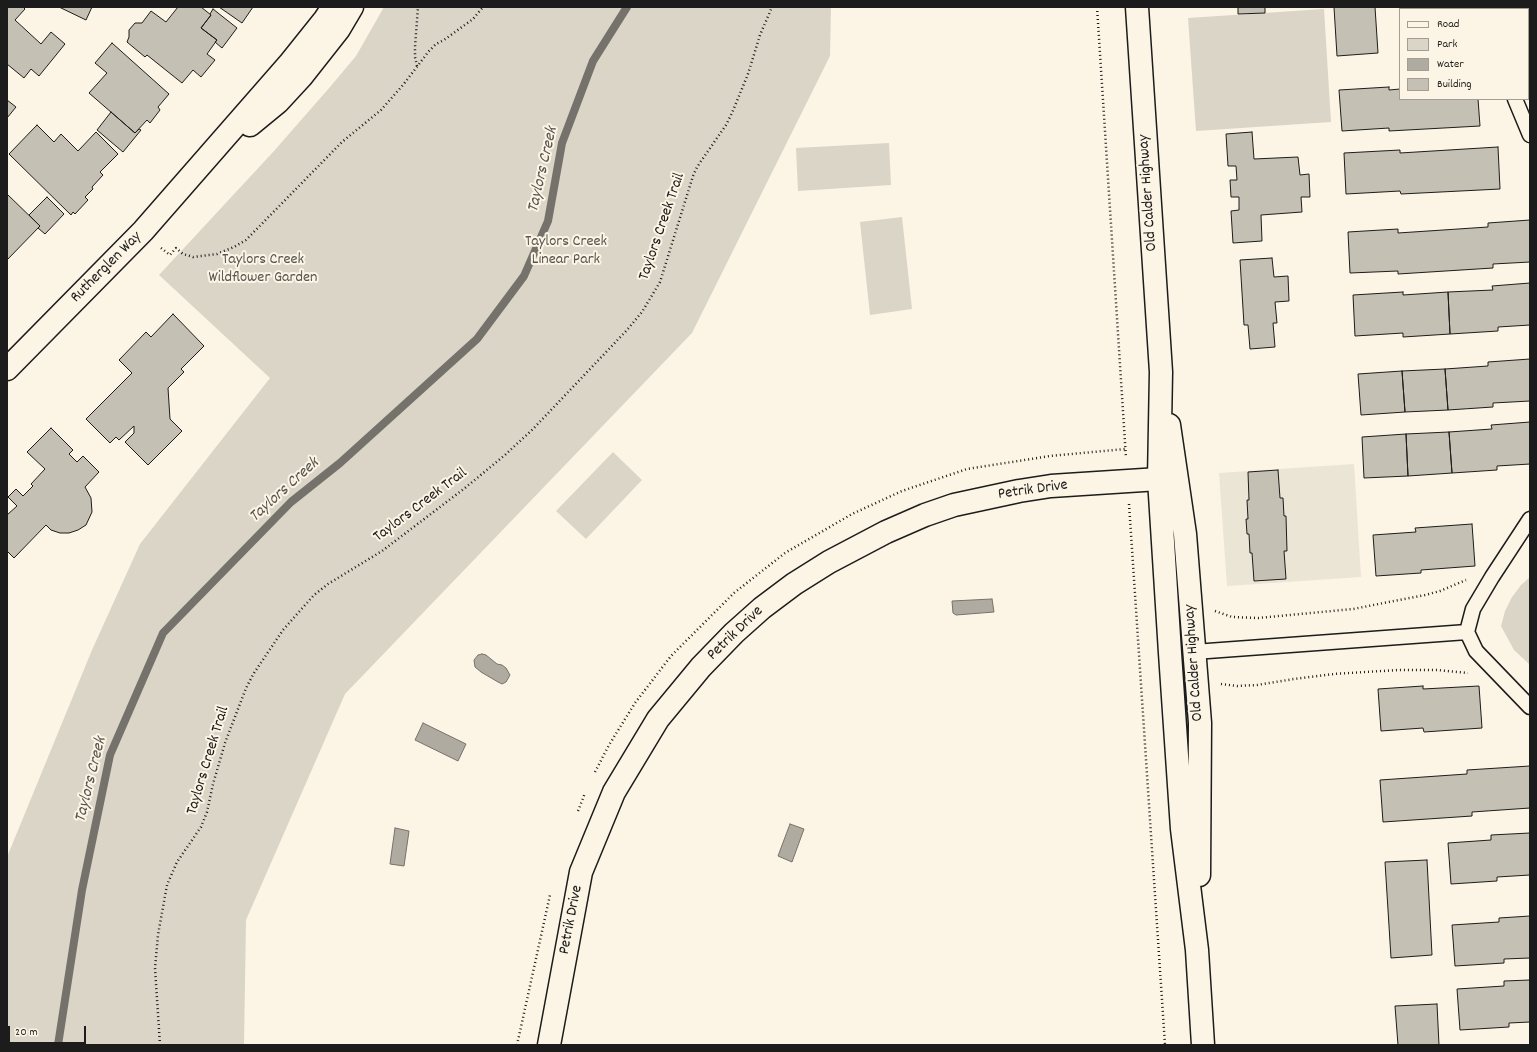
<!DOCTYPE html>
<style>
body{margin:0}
#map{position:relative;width:1537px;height:1052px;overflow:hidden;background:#fcf5e5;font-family:Dekko,sans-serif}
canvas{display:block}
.frame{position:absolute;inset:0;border:8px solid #1c1c1c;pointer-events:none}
.legend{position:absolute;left:1399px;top:8px;width:130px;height:92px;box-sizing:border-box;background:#fcf5e5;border:1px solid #a29e95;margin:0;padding:5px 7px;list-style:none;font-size:12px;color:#1c1c1c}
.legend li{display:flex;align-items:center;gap:8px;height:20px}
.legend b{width:20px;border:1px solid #a29e95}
.scale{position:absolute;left:8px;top:1026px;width:78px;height:18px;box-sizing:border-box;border:2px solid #1c1c1c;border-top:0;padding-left:5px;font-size:12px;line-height:14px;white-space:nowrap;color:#1c1c1c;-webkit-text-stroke:3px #fcf5e5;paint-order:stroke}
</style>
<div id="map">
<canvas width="1537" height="1052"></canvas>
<div class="frame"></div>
<ul class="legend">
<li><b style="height:5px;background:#fcf5e5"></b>Road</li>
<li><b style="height:11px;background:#dbd5c8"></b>Park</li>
<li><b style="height:11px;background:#b0aba1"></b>Water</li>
<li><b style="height:11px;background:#c4c0b3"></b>Building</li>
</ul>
<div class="scale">20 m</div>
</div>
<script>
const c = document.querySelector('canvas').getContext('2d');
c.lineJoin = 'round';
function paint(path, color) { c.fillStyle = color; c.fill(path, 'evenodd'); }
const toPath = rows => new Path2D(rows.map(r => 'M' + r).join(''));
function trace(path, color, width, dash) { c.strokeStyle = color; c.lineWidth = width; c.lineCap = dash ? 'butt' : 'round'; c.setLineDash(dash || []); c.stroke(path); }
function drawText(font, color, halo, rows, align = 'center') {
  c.font = font + ' Dekko,sans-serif'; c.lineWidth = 4; c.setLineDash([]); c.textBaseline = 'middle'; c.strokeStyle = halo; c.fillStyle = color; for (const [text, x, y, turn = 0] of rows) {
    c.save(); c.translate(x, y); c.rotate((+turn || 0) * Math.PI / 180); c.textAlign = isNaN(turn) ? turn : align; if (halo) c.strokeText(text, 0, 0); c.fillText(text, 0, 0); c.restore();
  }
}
paint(toPath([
 [1354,464,1361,577,1227,586,1219,473]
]), '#ebe5d6');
paint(toPath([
 [384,7,831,7,830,56,692,333,345,694,246,920,244,1045,7,1045,7,857,92,650,140,544,270,378,159,275,274,151,330,87,356,56],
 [1324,9,1331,122,1196,131,1188,18],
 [889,143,891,185,798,191,796,148],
 [902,217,912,309,870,315,860,222],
 [613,452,642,480,586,539,556,511],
 [1530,577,1530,665,1514,650,1501,626,1505,611,1512,597,1521,585]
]), '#dbd5c8');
const water = toPath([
 [992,599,994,612,956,615,953,613,952,601,992,599],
 [482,654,486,655,497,664,502,665,506,668,510,675,506,682,502,684,498,682,481,672,475,667,474,660,478,655,482,654],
 [423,723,466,744,458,761,415,740,423,723],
 [790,824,804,829,792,862,778,856,790,824],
 [395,828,409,831,404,866,390,864,395,828]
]);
paint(water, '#b0aba1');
trace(water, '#75726c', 1);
trace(toPath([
 [58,1045,82,890,110,755,163,633,291,502,340,463,477,339,524,276,548,221,562,143,593,61,627,7]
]), '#75726c', 8);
const building = toPath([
 [7,7,23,7,25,9,15,20,41,44,51,32,65,44,39,76,31,69,24,78,7,64,7,7],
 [59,7,92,7,86,20,59,7],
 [178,7,201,7,211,15,201,28,217,40,207,54,215,60,201,77,193,70,182,83,147,55,145,57,127,42,129,37,129,30,135,23,142,23,151,11,166,22,178,7],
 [219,7,253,7,242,23,219,7],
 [1238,7,1265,7,1265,13,1238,14,1238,7],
 [1334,7,1375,7,1378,53,1337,56,1334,7],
 [1420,7,1460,7,1460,9,1420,9,1420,7],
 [1503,7,1530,7,1530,37,1528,37,1528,9,1503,9,1503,7],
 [213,9,237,28,222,48,215,42,217,40,201,28,211,15,210,14,213,9],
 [112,43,169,94,158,107,160,110,150,123,147,120,135,133,89,93,107,73,95,63,112,43],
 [1389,87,1389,90,1400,89,1400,99,1478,99,1480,126,1389,131,1389,128,1342,131,1339,90,1389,87],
 [7,100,16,107,7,118,7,100],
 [111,112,135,133,139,129,141,130,123,152,97,130,111,112],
 [37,125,54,142,61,134,78,151,96,132,118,154,100,172,103,175,92,187,93,189,85,197,88,200,75,214,73,212,71,215,9,154,37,125],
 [1252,132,1254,159,1298,157,1300,175,1309,174,1310,197,1301,197,1302,212,1261,215,1262,241,1233,243,1231,211,1239,210,1239,197,1231,197,1230,180,1237,180,1236,166,1228,166,1226,134,1252,132],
 [1498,147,1500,189,1401,194,1400,191,1346,194,1344,153,1400,150,1400,153,1498,147],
 [7,194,40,226,7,260,7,194],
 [47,197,64,214,45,234,38,228,40,226,29,215,47,197],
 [1530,220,1530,262,1493,264,1493,268,1398,274,1398,271,1350,273,1348,232,1398,229,1398,233,1488,227,1488,223,1530,220],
 [1272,258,1274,277,1288,276,1289,301,1275,302,1277,323,1273,323,1275,347,1250,349,1248,325,1244,325,1240,260,1272,258],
 [1530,283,1530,325,1498,327,1498,331,1450,334,1448,292,1493,290,1492,286,1530,283],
 [1403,292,1403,295,1448,292,1450,334,1403,337,1403,333,1355,336,1353,295,1403,292],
 [173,314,204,346,181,369,184,372,168,388,170,419,182,431,148,465,125,442,134,433,134,426,119,440,116,437,110,443,86,419,132,373,119,360,146,332,151,337,173,314],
 [1530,359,1530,401,1493,403,1493,407,1448,410,1445,369,1488,366,1488,362,1530,359],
 [1445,369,1448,410,1405,412,1402,371,1445,369],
 [1402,371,1405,412,1361,415,1358,374,1402,371],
 [1530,422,1530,464,1497,466,1497,470,1452,473,1449,432,1492,429,1491,425,1530,422],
 [51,428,73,450,69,454,77,462,83,456,99,472,85,487,91,498,92,512,86,525,78,530,69,533,60,533,51,530,46,525,14,558,7,551,7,515,17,506,8,497,16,489,23,496,33,486,31,484,45,469,27,452,51,428],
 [1449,432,1452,473,1408,476,1406,434,1449,432],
 [1406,434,1408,476,1364,478,1362,437,1406,434],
 [1278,470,1280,498,1283,498,1284,516,1286,516,1287,551,1284,551,1286,579,1254,581,1252,553,1250,553,1249,534,1247,534,1246,519,1248,519,1247,500,1249,500,1248,472,1278,470],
 [1472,524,1475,566,1421,570,1421,573,1376,576,1373,535,1416,532,1415,528,1472,524],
 [1423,686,1423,689,1479,686,1482,728,1424,732,1423,728,1381,731,1378,689,1423,686],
 [1530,766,1530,808,1472,812,1472,816,1383,822,1380,780,1467,774,1467,770,1530,766],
 [1530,833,1530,875,1497,877,1497,881,1451,884,1448,843,1491,840,1491,835,1530,833],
 [1427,860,1432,955,1391,958,1385,862,1427,860],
 [1530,916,1530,958,1504,959,1504,963,1455,966,1452,925,1499,922,1499,918,1530,916],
 [1530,980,1530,1022,1509,1023,1509,1027,1460,1030,1457,989,1504,986,1504,981,1530,980],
 [1437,1004,1439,1045,1398,1045,1395,1006,1437,1004]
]);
paint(building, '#c4c0b3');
trace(building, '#1c1c1c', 1);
const lane = toPath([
 [1486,7,1486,9],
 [1515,99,1530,135],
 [1530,519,1492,577,1473,609,1467,632,1476,651,1530,707],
 [1194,652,1467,632]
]);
const street = toPath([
 [549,1045,581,872,614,792,658,719,701,667,734,633,762,608,794,584,829,562,886,532,925,515,954,505,1019,491,1051,486,1159,479]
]);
const secondary = toPath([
 [250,125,278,102,302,76,339,29,352,7],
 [7,369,143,231,289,64,325,19,333,7]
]);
const primary = toPath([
 [1137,7,1161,372,1159,479,1170,653,1182,829,1197,950,1203,1045],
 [1169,425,1185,534,1200,723,1199,875]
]);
trace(lane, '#1c1c1c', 17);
trace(street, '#1c1c1c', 25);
trace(secondary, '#1c1c1c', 25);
trace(primary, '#1c1c1c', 25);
trace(toPath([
 [1097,7,1126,458],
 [417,66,415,57,415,47,418,7],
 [161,248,170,255,176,248,183,254,193,257,217,254,234,247,246,240,342,142,381,110,403,85,429,51,436,44,444,40,473,19,483,7],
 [1129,504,1165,1045],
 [1215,611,1232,617,1258,618,1353,609,1425,595,1440,591,1466,580],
 [1221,684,1237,686,1257,685,1294,679,1334,674,1398,670,1437,670,1468,673],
 [595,772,609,745,635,703,671,656,734,593,785,553,852,514,902,491,967,469,1050,456,1125,449],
 [578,811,585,793],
 [160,1045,155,968,158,935,167,885,177,862,201,827,207,812,213,784,225,743,246,688,254,673,283,630,314,595,328,584,382,551,465,488,505,455,533,429,627,330,642,312,660,282,693,176,697,167,726,125,732,113,748,74,760,35,772,7],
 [517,1045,550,895]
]), '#1c1c1c', 2.5, [1, 3]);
trace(lane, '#fcf5e5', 14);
trace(street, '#fcf5e5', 22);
trace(secondary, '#fcf5e5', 22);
trace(primary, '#fcf5e5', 22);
drawText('16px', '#1c1c1c', '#fcf5e5', [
 ["Old Calder Highway",1149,193,-94],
 ["Taylors Creek Trail",663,227,-71],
 ["Rutherglen Way",107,268,-45],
 ["Petrik Drive",1033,491,-8],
 ["Taylors Creek Trail",421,506,-37],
 ["Petrik Drive",736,634,-44],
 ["Old Calder Highway",1195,663,-94],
 ["Taylors Creek Trail",209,761,-73],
 ["Petrik Drive",572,920,-79]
]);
drawText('16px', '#555450', '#fcf5e5', [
 ["Taylors Creek",566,243],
 ["Linear Park",566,261],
 ["Taylors Creek",263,261],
 ["Wildflower Garden",263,279]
]);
drawText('italic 17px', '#575551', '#fcf5e5', [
 ["Taylors Creek",544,170,-77],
 ["Taylors Creek",285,491,-42],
 ["Taylors Creek",92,780,-76]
]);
</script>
